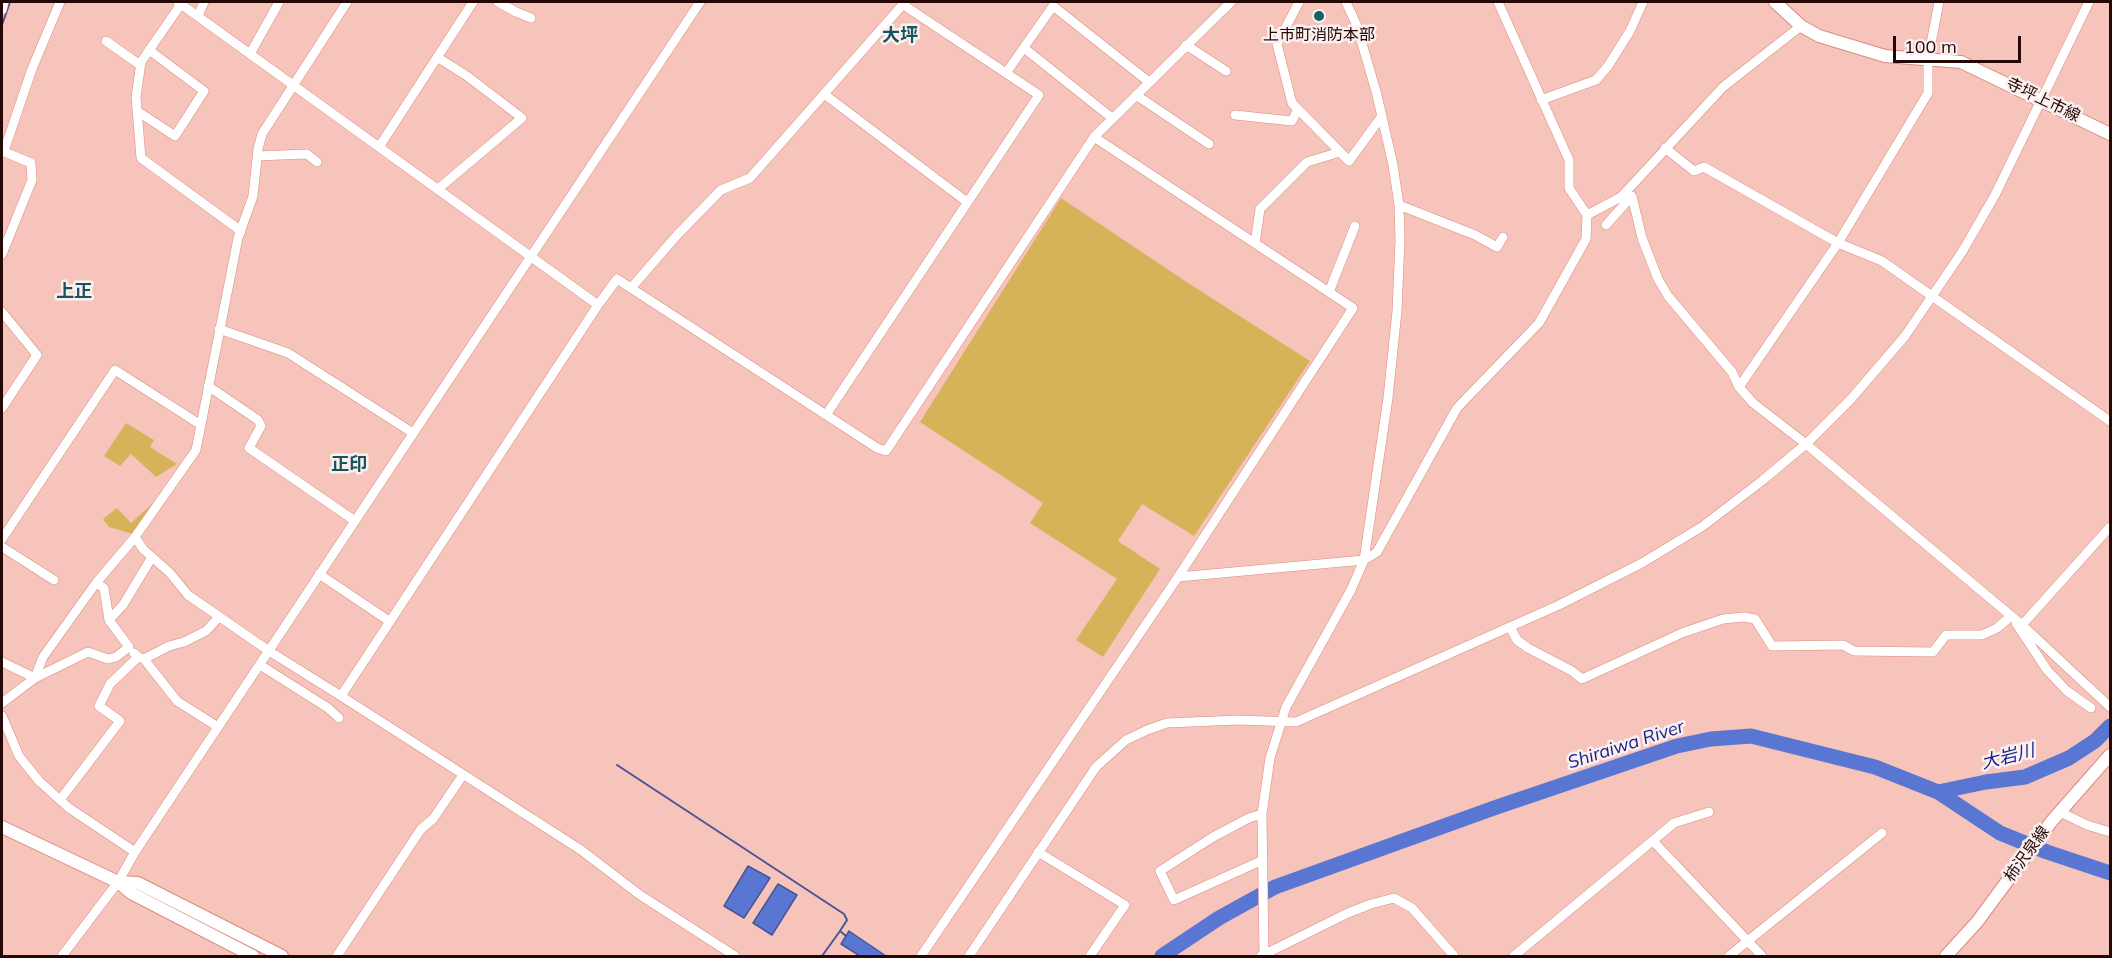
<!DOCTYPE html>
<meta charset="utf-8">
<style>
body{margin:0}
#map{position:relative;width:2112px;height:958px;overflow:hidden;background:#f7c4bc;font-family:Mulish,sans-serif}
canvas{display:block}
.frame{position:absolute;inset:0;border:3px solid #260907;pointer-events:none}
.scale{position:absolute;left:1893px;top:36px;width:128px;height:27px;box-sizing:border-box;border:3px solid #260907;border-top:0;padding-left:8px;font-size:18px;line-height:21px;white-space:nowrap;color:#260907;-webkit-text-stroke:4px #f9f0ef;paint-order:stroke}
</style>
<div id="map">
<canvas width="2112" height="958"></canvas>
<div class="frame"></div>
<div class="scale">100 m</div>
</div>
<script>
const c = document.querySelector('canvas').getContext('2d');
c.lineJoin = 'round';
function paint(path, color) { c.fillStyle = color; c.fill(path, 'evenodd'); }
const toPath = rows => new Path2D(rows.map(r => 'M' + r).join(''));
function trace(path, color, width, dash) { c.strokeStyle = color; c.lineWidth = width; c.lineCap = dash ? 'butt' : 'round'; c.setLineDash(dash || []); c.stroke(path); }
function drawText(font, color, halo, rows, align = 'center') {
  c.font = font + ' Mulish,"Noto Sans JP",sans-serif'; c.lineWidth = 5; c.setLineDash([]); c.textBaseline = 'middle'; c.strokeStyle = halo; c.fillStyle = color; for (const [text, x, y, turn = 0] of rows) {
    c.save(); c.translate(x, y); c.rotate((+turn || 0) * Math.PI / 180); c.textAlign = isNaN(turn) ? turn : align; if (halo) c.strokeText(text, 0, 0); c.fillText(text, 0, 0); c.restore();
  }
}
paint(toPath([
 [1061,198,1185,281,1310,361,1194,536,1142,504,1118,541,1160,569,1103,657,1076,640,1117,579,1030,523,1043,503,920,422],
 [126,423,154,440,150,447,177,464,156,477,131,454,120,466,104,456],
 [152,504,154,506,133,534,109,527,103,519,117,508,131,523]
]), '#d6b358');
const water = toPath([
 [748,866,770,878,744,918,724,906,748,866],
 [778,884,797,895,772,935,753,923,778,884],
 [849,931,886,956,860,956,841,944,849,931]
]);
paint(water, '#5976d2');
trace(water, '#4a5595', 1.5);
trace(toPath([
 [2,25,10,2],
 [617,765,844,914,847,920,840,931],
 [822,956,840,931,846,936]
]), '#4a5595', 2);
trace(toPath([
 [1938,792,1986,782,2025,777,2069,758,2095,741,2110,726],
 [1162,956,1219,918,1275,887,1494,808,1677,746,1711,739,1751,736,1875,767,1938,792,2000,833,2047,852,2110,873]
]), '#5976d2', 15);
const minor = toPath([
 [178,2,598,305],
 [498,2,516,12,531,18],
 [1299,2,1277,44,1292,103,1349,161,1382,116],
 [1498,2,1569,160,1569,188,1587,215],
 [181,4,141,62,136,97,141,158,241,231],
 [2,10,4,2],
 [198,16,204,2],
 [106,41,140,65],
 [1186,45,1226,71],
 [1024,48,1112,118],
 [250,54,279,2],
 [437,57,467,76,522,118,438,189],
 [1006,73,1053,6,1149,82],
 [824,94,967,202],
 [1136,95,1209,144],
 [1541,100,1596,80,1608,66,1630,31,1643,2],
 [137,111,175,136,204,91,149,50],
 [1235,115,1292,121,1298,109],
 [379,147,473,2],
 [1665,148,1694,171,1704,167,1838,243,1882,261,2110,421],
 [2,151,31,163,32,180,2,254],
 [4,151,32,69,60,2],
 [257,156,307,154,317,162],
 [1632,196,1642,238,1658,279,1668,296,1732,372,1739,387,1753,403,1806,444,2022,625,2110,707],
 [1399,205,1475,235,1497,247,1503,237],
 [1606,225,1632,196],
 [1255,243,1260,209,1307,162,1340,152],
 [631,288,678,234,721,190,750,178,905,2],
 [1329,292,1355,226],
 [2,312,37,355,2,408],
 [219,329,288,353,413,433],
 [208,386,258,420,261,426,249,448,355,521],
 [1739,387,1838,243,1928,93,1928,59,1939,2],
 [826,415,1039,95,902,4],
 [135,537,143,549,170,573,188,595,269,651,341,696],
 [2,539,115,370,201,425],
 [2,547,54,580],
 [319,574,389,621],
 [1178,577,1364,560,1377,552,1457,408,1539,323,1586,239,1587,215,1621,197,1723,87,1801,26],
 [109,620,123,605,152,557],
 [2016,623,2047,670,2067,691,2091,708],
 [2022,625,2110,527],
 [1510,627,1517,640,1528,648,1572,671,1582,679,1682,633,1723,619,1744,617,1755,619,1772,646,1843,645,1854,651,1933,652,1946,635,1982,635,1997,628,2011,616],
 [134,653,138,657,144,659,177,701,218,727],
 [144,659,169,646,184,642,206,631,219,617],
 [2,662,35,678],
 [260,665,328,708,339,718],
 [35,678,43,657,96,583,135,537,196,450,238,238,253,196,258,149,262,134,347,2],
 [2,703,35,678,88,652,108,659,116,657,129,647,109,620,104,588,96,583],
 [2,716,19,756,39,781,69,808,135,852],
 [60,800,120,721,99,706,110,684,138,657],
 [2060,812,2087,825,2110,832],
 [1262,814,1249,818,1213,837,1160,871,1174,900,1263,860],
 [1654,842,1762,956],
 [1038,852,1125,905,1090,956],
 [62,956,118,882,135,852,700,2],
 [337,956,421,829,433,819,463,775],
 [735,956,640,895,581,850,341,696,598,305,617,279,877,448,886,451,1094,137,1231,2],
 [921,956,1178,577,1353,308,1094,137],
 [969,956,1096,767,1126,740,1147,730,1167,723,1238,720,1296,722,1559,605,1642,563,1703,526,1763,480,1806,444,1851,399,1905,336,1962,252,1995,195,2089,2],
 [1261,956,1348,913,1371,904,1394,898,1412,908,1454,956],
 [1264,956,1262,814,1270,758,1286,707,1351,590,1364,560,1388,398,1397,311,1400,240,1399,205,1393,165,1377,95,1357,26,1346,2],
 [1514,956,1674,823,1709,812],
 [1729,956,1882,833]
]);
const major = toPath([
 [1775,2,1801,26,1819,36,1885,56,1961,62,2110,134],
 [2,827,118,882,131,893,253,956],
 [118,882,138,883,282,956],
 [1946,956,1977,922,2051,822,2110,755]
]);
trace(minor, '#da8a7f', 10);
trace(major, '#da8a7f', 14);
trace(minor, '#fff', 9);
trace(major, '#fff', 12);
for (const [x, y, r, color] of [
 [1319,16,6,"#12606a"]
]) { const dot = new Path2D(); dot.arc(x, y, r, 0, 2 * Math.PI); c.fillStyle = color; c.fill(dot); trace(dot, '#f9f0ef', 2); }
drawText('16px', '#260907', '#f9f0ef', [
 ["上市町消防本部",1319,35]
]);
drawText('16px', '#260907', '#f9f0ef', [
 ["寺坪上市線",2043,100,26],
 ["柿沢泉線",2027,854,-54]
]);
drawText('bold 18px', '#19535c', '#f9f0ef', [
 ["大坪",900,36],
 ["上正",74,292],
 ["正印",349,465]
]);
drawText('italic 18px', '#141f8b', '#f9f0ef', [
 ["Shiraiwa River",1626,745,-18],
 ["大岩川",2008,757,-14]
]);
</script>
